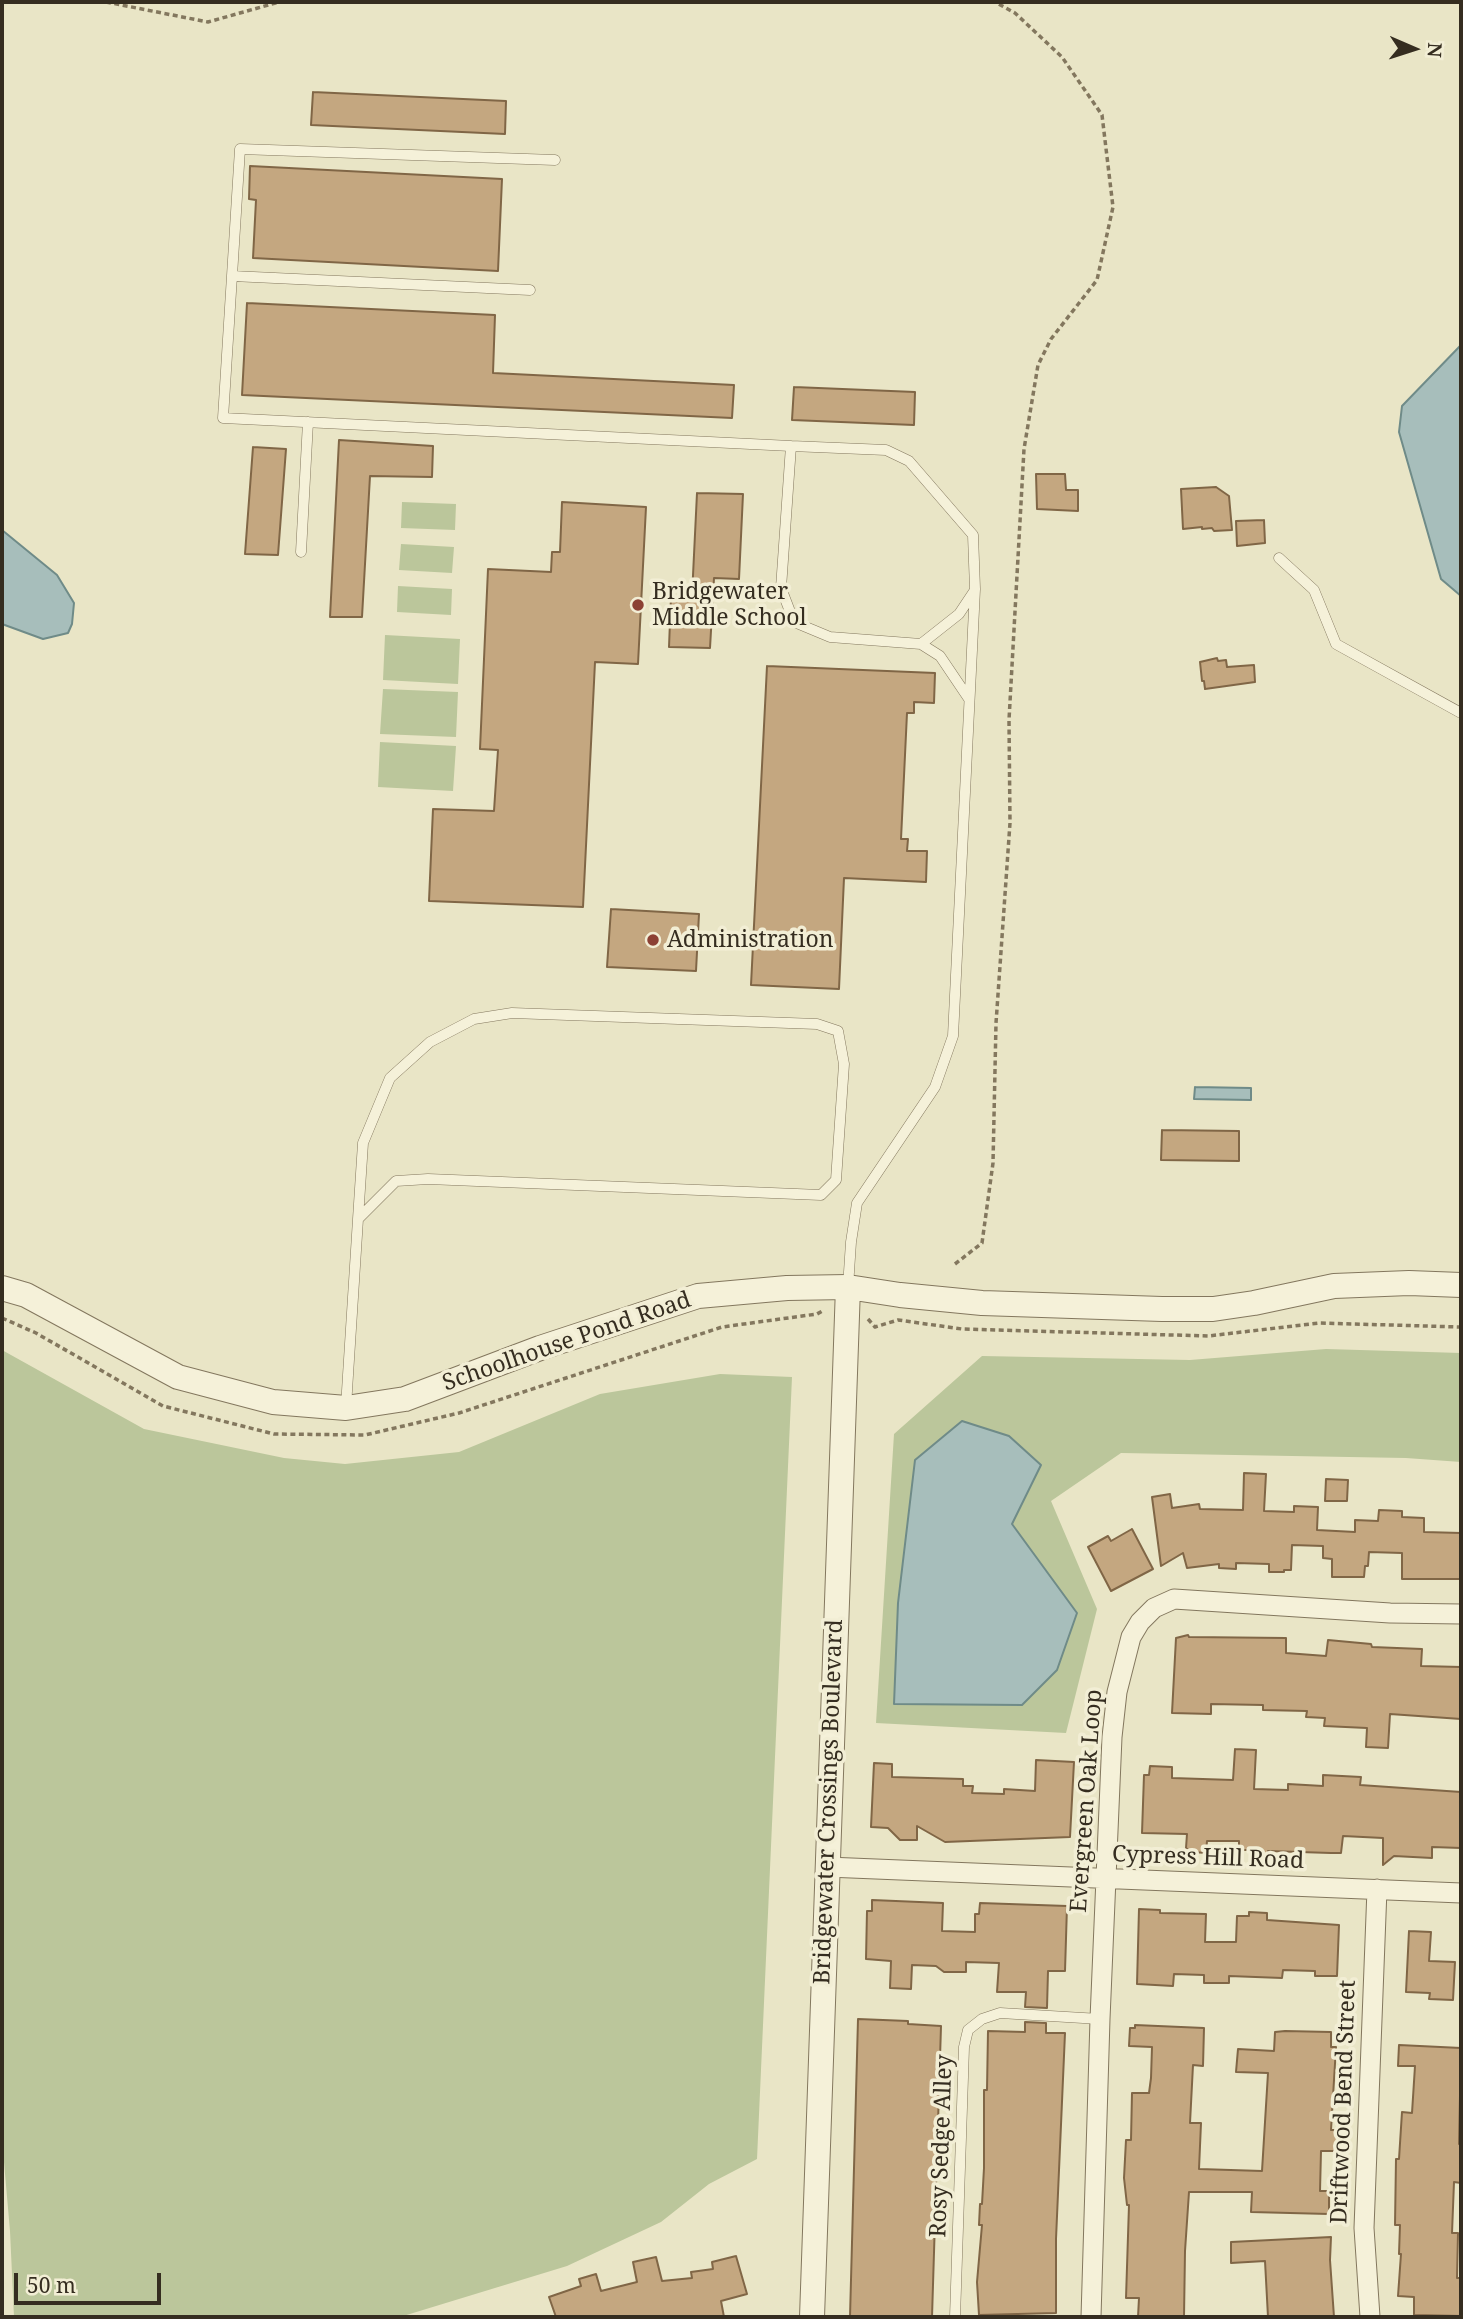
<!DOCTYPE html>
<style>
body{margin:0}
#map{position:relative;width:1463px;height:2319px;overflow:hidden;background:#e9e5c6;font-family:"Noto Serif",serif}
canvas{display:block}
.frame{position:absolute;inset:0;border:4px solid #352d20;pointer-events:none}
.north{position:absolute;left:1379px;top:14px;width:70px;height:70px;-webkit-text-stroke:5px #f2eed5;paint-order:stroke;rotate:93deg;font-size:19px;font-weight:700;line-height:28px;text-align:center;color:#352d20}
.north::after{content:'';display:block;margin:auto;width:24px;height:32px;background:#352d20;clip-path:polygon(50% 0,100% 100%,50% 72%,0 100%)}
.scale{position:absolute;left:14px;top:2273px;width:147px;height:32px;box-sizing:border-box;border:4px solid #352d20;border-top:0;padding-left:9px;font-size:21px;line-height:24px;white-space:nowrap;color:#352d20;-webkit-text-stroke:5px #f2eed5;paint-order:stroke}
</style>
<div id="map">
<canvas width="1463" height="2319"></canvas>
<div class="frame"></div>
<div class="north">N</div>
<div class="scale">50 m</div>
</div>
<script>
const c = document.querySelector('canvas').getContext('2d');
c.lineJoin = 'round';
function paint(path, color) { c.fillStyle = color; c.fill(path, 'evenodd'); }
const toPath = rows => new Path2D(rows.map(r => 'M' + r).join(''));
function trace(path, color, width, dash) { c.strokeStyle = color; c.lineWidth = width; c.lineCap = dash ? 'butt' : 'round'; c.setLineDash(dash || []); c.stroke(path); }
function drawText(font, color, halo, rows, align = 'center') {
  c.font = font + ' "Noto Serif",serif'; c.lineWidth = 7; c.setLineDash([]); c.textBaseline = 'middle'; c.strokeStyle = halo; c.fillStyle = color; for (const [text, x, y, turn = 0] of rows) {
    c.save(); c.translate(x, y); c.rotate((+turn || 0) * Math.PI / 180); c.textAlign = isNaN(turn) ? turn : align; if (halo) c.strokeText(text, 0, 0); c.fillText(text, 0, 0); c.restore();
  }
}
paint(toPath([
 [402,502,456,504,455,530,401,528],
 [401,544,454,547,452,573,399,570],
 [398,586,452,589,451,615,397,612],
 [385,635,460,639,458,684,383,680],
 [383,689,458,692,456,737,380,734],
 [380,742,456,746,453,791,378,787],
 [1326,1349,1461,1353,1461,1462,1406,1458,1121,1453,1051,1501,1097,1609,1066,1733,876,1723,894,1434,982,1356,1190,1360],
 [2,1350,144,1429,284,1458,345,1464,459,1452,600,1394,720,1374,792,1377,757,2159,709,2184,661,2222,567,2266,400,2317,14,2317,10,2231,2,2139]
]), '#bbc69b');
const water = toPath([
 [1461,345,1461,596,1441,579,1399,432,1402,406,1461,345],
 [2,530,57,575,74,603,72,624,68,633,43,639,2,624,2,530],
 [1195,1087,1251,1088,1251,1100,1194,1099,1195,1087],
 [962,1421,1009,1436,1041,1465,1012,1524,1077,1613,1057,1670,1022,1705,894,1704,898,1603,915,1460,962,1421]
]);
paint(water, '#a7bebb');
trace(water, '#6f8b88', 2);
const building = toPath([
 [313,92,506,101,505,134,311,125,313,92],
 [250,166,502,179,498,271,253,258,256,200,249,199,250,166],
 [247,303,495,315,493,373,734,385,732,418,242,395,247,303],
 [794,387,915,392,914,425,792,420,794,387],
 [339,440,433,446,432,477,370,476,362,617,330,617,339,440],
 [253,447,286,449,278,555,245,554,253,447],
 [1036,474,1065,474,1066,490,1078,490,1078,511,1037,509,1036,474],
 [1216,487,1229,496,1232,530,1214,531,1212,528,1202,529,1202,527,1183,529,1181,489,1216,487],
 [697,493,743,494,739,579,714,578,710,648,669,647,671,596,692,596,697,493],
 [562,502,646,507,638,664,595,662,583,907,429,901,433,809,494,811,498,750,480,749,488,569,551,572,552,552,560,552,562,502],
 [1264,520,1265,543,1237,546,1236,521,1264,520],
 [1217,658,1218,661,1226,660,1227,667,1254,665,1255,682,1205,689,1204,681,1202,681,1200,662,1217,658],
 [767,666,935,673,934,703,914,702,914,713,907,713,901,839,908,839,907,851,927,851,926,882,844,878,839,989,751,985,767,666],
 [611,909,699,914,696,971,607,967,611,909],
 [1162,1130,1239,1131,1239,1161,1161,1160,1162,1130],
 [1244,1473,1266,1474,1264,1511,1294,1512,1294,1506,1318,1507,1317,1530,1355,1532,1355,1520,1378,1521,1379,1510,1402,1511,1402,1517,1424,1518,1424,1532,1461,1533,1461,1579,1402,1579,1402,1553,1369,1552,1368,1566,1365,1566,1364,1577,1332,1577,1332,1559,1323,1558,1323,1546,1292,1545,1291,1570,1284,1570,1284,1572,1269,1572,1269,1564,1236,1563,1236,1569,1219,1568,1219,1564,1187,1568,1183,1553,1161,1566,1152,1497,1170,1494,1172,1508,1199,1504,1200,1509,1243,1510,1244,1473],
 [1326,1479,1348,1480,1347,1501,1325,1501,1326,1479],
 [1132,1529,1153,1569,1111,1591,1088,1547,1108,1536,1111,1541,1132,1529],
 [1188,1635,1189,1637,1286,1638,1286,1653,1326,1656,1328,1640,1371,1644,1372,1647,1422,1649,1421,1666,1461,1667,1461,1719,1390,1714,1388,1748,1366,1747,1367,1728,1324,1726,1325,1718,1306,1717,1307,1711,1263,1710,1263,1705,1211,1704,1211,1714,1172,1713,1176,1638,1188,1635],
 [1235,1749,1256,1750,1254,1789,1288,1790,1288,1784,1323,1786,1323,1775,1361,1777,1360,1785,1461,1792,1461,1848,1432,1847,1432,1858,1394,1856,1383,1865,1383,1838,1343,1836,1341,1853,1331,1853,1268,1851,1268,1854,1251,1853,1251,1850,1239,1850,1239,1841,1207,1841,1206,1853,1193,1852,1186,1848,1187,1834,1142,1833,1144,1775,1149,1775,1150,1766,1172,1767,1172,1778,1233,1780,1235,1749],
 [1036,1760,1074,1762,1070,1837,945,1842,917,1826,917,1840,900,1840,888,1828,871,1827,874,1763,892,1764,892,1777,963,1779,963,1786,973,1786,972,1793,1004,1794,1004,1789,1035,1791,1036,1760],
 [872,1900,943,1903,942,1931,975,1932,975,1914,979,1914,980,1903,1067,1906,1065,1971,1048,1971,1047,2008,1025,2007,1026,1992,997,1992,999,1963,966,1962,966,1972,944,1972,936,1966,912,1965,911,1989,890,1988,891,1961,866,1959,867,1911,872,1911,872,1900],
 [1139,1909,1160,1910,1160,1913,1206,1914,1205,1942,1236,1942,1237,1916,1249,1916,1249,1912,1267,1913,1267,1920,1339,1925,1337,1976,1315,1976,1315,1971,1283,1970,1282,1978,1229,1976,1229,1983,1204,1983,1204,1975,1174,1974,1173,1986,1137,1984,1139,1909],
 [1409,1931,1431,1932,1429,1961,1455,1962,1453,2000,1429,1999,1430,1993,1406,1992,1409,1931],
 [858,2019,908,2021,908,2024,941,2026,932,2317,850,2317,858,2019],
 [1025,2022,1046,2023,1046,2033,1065,2033,1056,2239,1056,2313,979,2315,977,2282,982,2225,979,2225,980,2204,982,2204,984,2168,984,2090,987,2090,988,2031,1025,2032,1025,2022],
 [1135,2025,1204,2028,1203,2066,1193,2065,1190,2123,1201,2123,1199,2169,1262,2171,1268,2073,1236,2072,1238,2049,1274,2051,1275,2032,1285,2031,1331,2032,1331,2047,1336,2047,1331,2130,1338,2130,1337,2151,1321,2151,1320,2191,1329,2191,1329,2214,1251,2212,1252,2192,1189,2192,1185,2251,1184,2317,1138,2317,1139,2298,1126,2298,1129,2205,1127,2205,1124,2178,1126,2140,1131,2140,1132,2093,1149,2093,1151,2078,1152,2047,1129,2046,1130,2028,1135,2028,1135,2025],
 [1399,2045,1461,2048,1459,2144,1461,2144,1461,2183,1454,2182,1452,2233,1458,2233,1457,2278,1461,2278,1461,2316,1414,2315,1414,2297,1398,2296,1401,2254,1399,2254,1400,2225,1395,2225,1396,2159,1399,2159,1402,2112,1412,2113,1415,2066,1398,2066,1399,2045],
 [1331,2237,1330,2260,1334,2317,1268,2317,1265,2261,1231,2263,1231,2242,1331,2237],
 [736,2256,747,2294,721,2301,724,2317,556,2317,549,2297,581,2286,579,2279,596,2274,601,2291,637,2282,633,2262,656,2257,662,2281,692,2278,691,2272,713,2269,712,2262,736,2256]
]);
paint(building, '#c4a780');
trace(building, '#806646', 2);
const service = toPath([
 [555,160,240,149,223,418,791,446],
 [232,276,530,290],
 [301,552,308,422],
 [1279,558,1314,590,1336,644,1461,713],
 [921,644,959,614,975,590],
 [848,1287,851,1242,857,1203,935,1087,953,1036,975,589,973,535,909,461,886,450,791,446,781,588,794,622,830,637,921,644,940,656,969,699],
 [346,1407,348,1375,358,1219,363,1143,390,1078,430,1042,474,1019,512,1013,817,1024,838,1031,844,1064,836,1180,821,1195,428,1179,396,1181,358,1219],
 [955,2317,964,2047,968,2030,982,2019,1000,2013,1100,2019]
]);
const minor = toPath([
 [827,1867,1461,1893],
 [1091,2317,1100,2019,1112,1737,1117,1692,1131,1637,1140,1622,1154,1608,1174,1599,1390,1613,1461,1614],
 [1370,2317,1364,2228,1377,1889]
]);
const tertiary = toPath([
 [2,1288,26,1295,178,1377,273,1402,346,1408,405,1399,540,1348,698,1296,787,1288,848,1287,900,1295,982,1303,1162,1309,1213,1309,1254,1303,1334,1286,1409,1283,1461,1285],
 [812,2317,848,1287]
]);
trace(service, '#83775e', 11);
trace(minor, '#83775e', 21);
trace(tertiary, '#83775e', 26);
trace(toPath([
 [106,2,208,22,279,2],
 [955,1264,982,1243,993,1163,996,1023,1010,823,1009,720,1024,449,1038,365,1051,339,1097,280,1113,207,1102,115,1062,57,1015,13,995,2],
 [2,1318,36,1333,163,1406,274,1434,365,1435,459,1413,722,1327,817,1314,824,1310],
 [868,1319,875,1327,898,1320,962,1329,1208,1336,1319,1323,1461,1327]
]), '#83775e', 3.5, [5, 3.5]);
trace(service, '#f5f1d9', 10);
trace(minor, '#f5f1d9', 19);
trace(tertiary, '#f5f1d9', 24);
for (const [x, y, r, color] of [
 [638,605,7,"#8c4134"],
 [653,940,7,"#8c4134"]
]) { const dot = new Path2D(); dot.arc(x, y, r, 0, 2 * Math.PI); c.fillStyle = color; c.fill(dot); trace(dot, '#f2eed5', 2.5); }
drawText('23px', '#352d20', '#f2eed5', [
 ["Bridgewater",652,592],
 ["Middle School",652,618],
 ["Administration",667,940]
], 'left');
drawText('23px', '#352d20', '#f2eed5', [
 ["Schoolhouse Pond Road",567,1342,-19],
 ["Evergreen Oak Loop",1087,1801,-86],
 ["Bridgewater Crossings Boulevard",829,1802,-88],
 ["Cypress Hill Road",1208,1858,2],
 ["Driftwood Bend Street",1344,2102,-88],
 ["Rosy Sedge Alley",942,2146,-88]
]);
</script>
